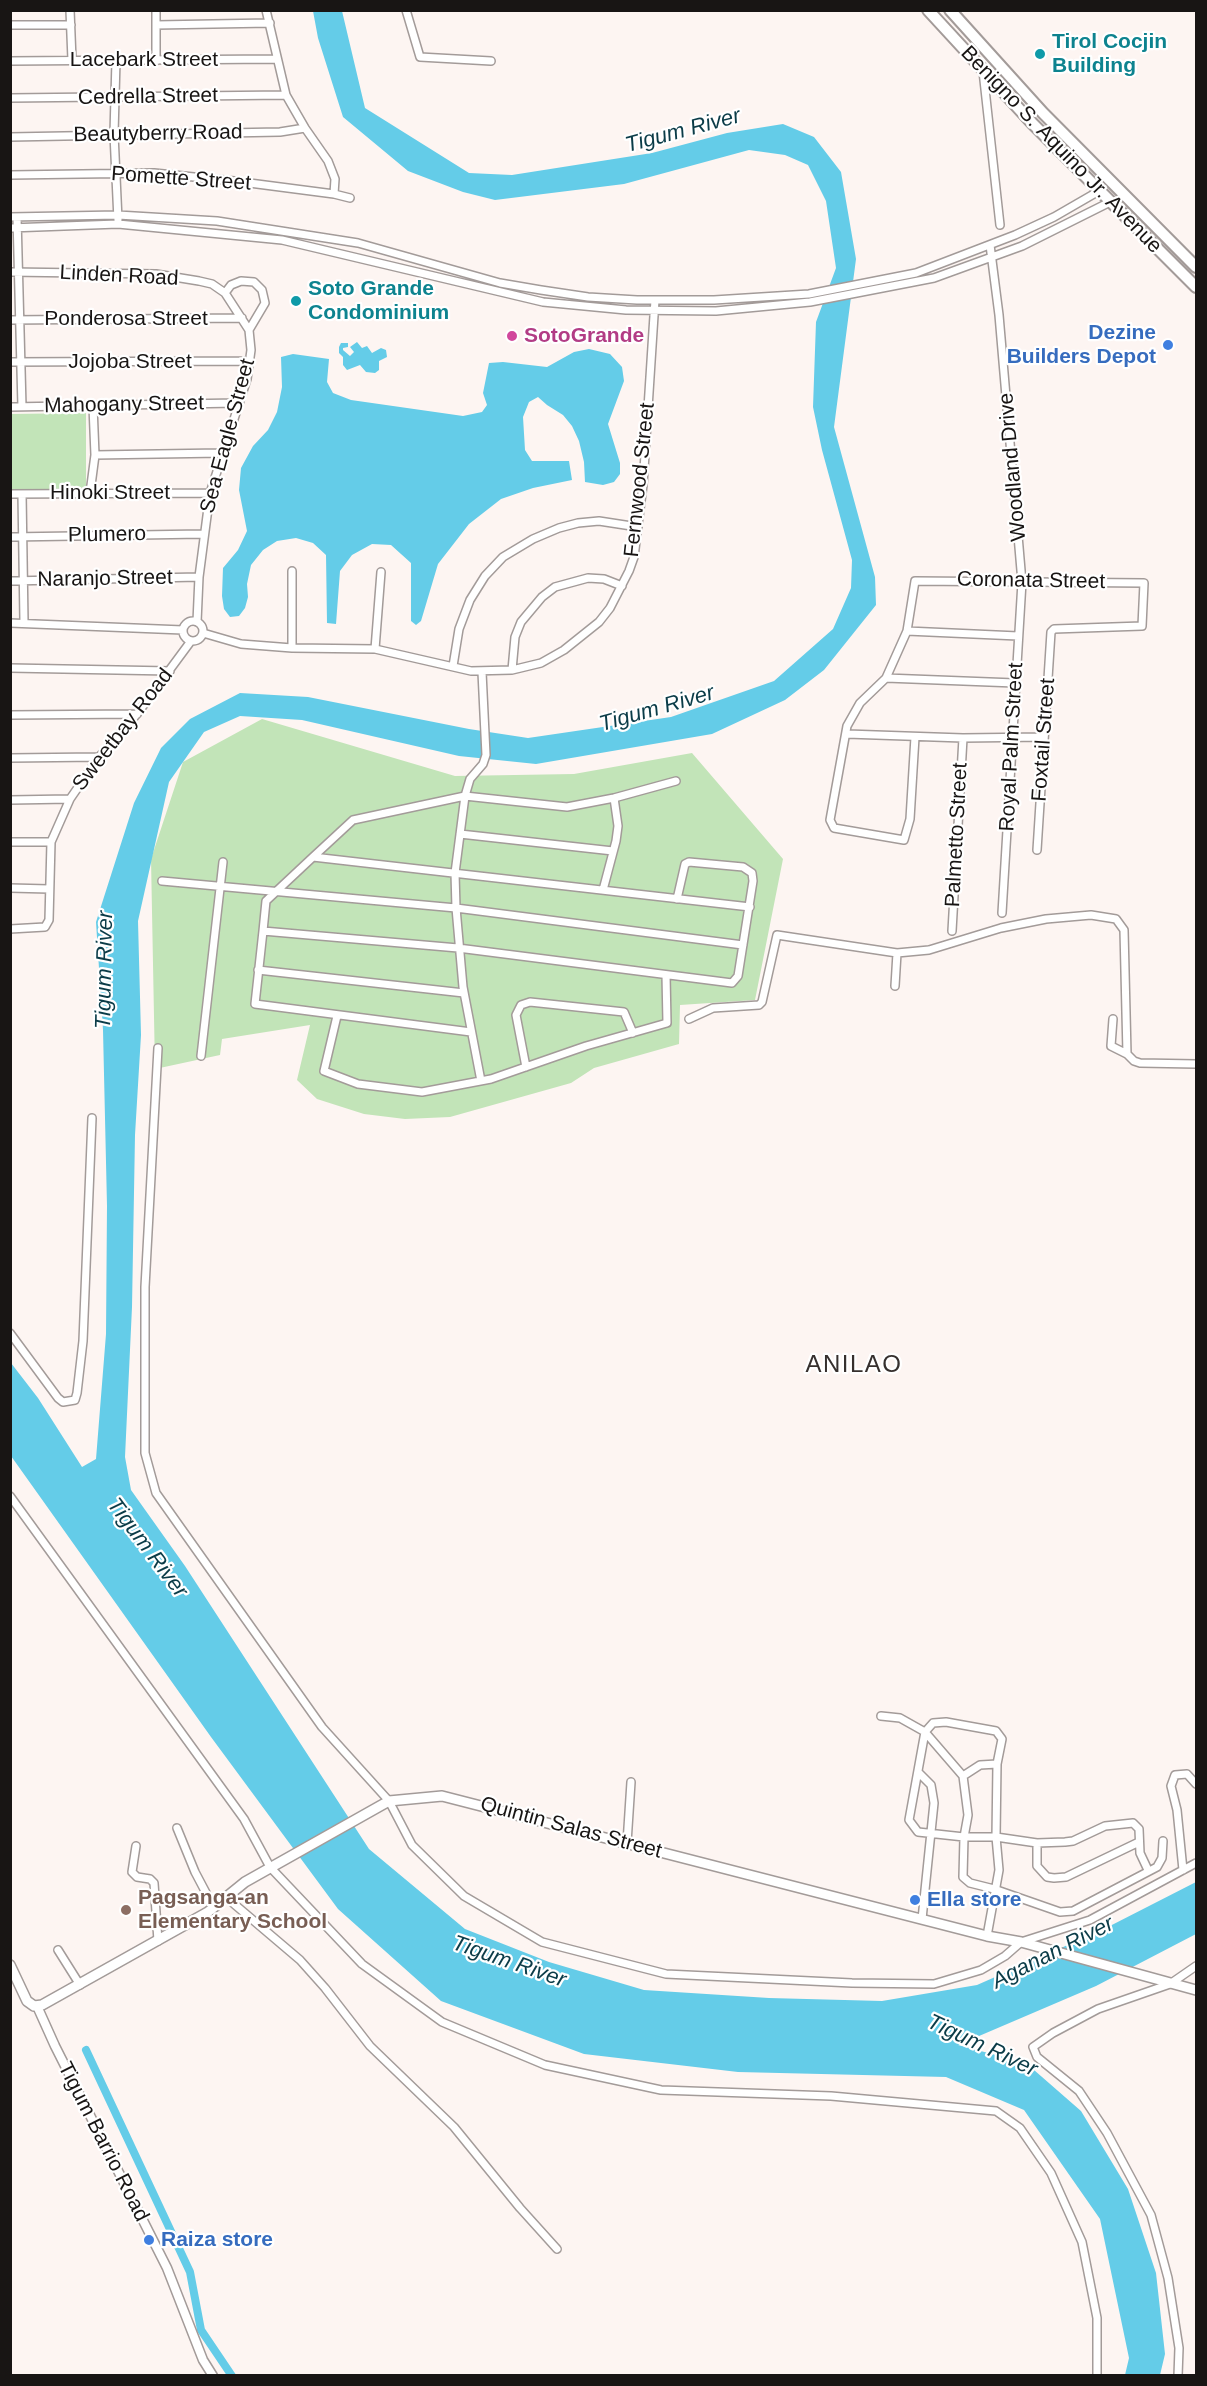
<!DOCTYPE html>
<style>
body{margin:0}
#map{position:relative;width:1207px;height:2386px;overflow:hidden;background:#fdf5f2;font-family:Helvetica,sans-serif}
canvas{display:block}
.frame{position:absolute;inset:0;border:12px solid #181514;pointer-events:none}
</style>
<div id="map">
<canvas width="1207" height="2386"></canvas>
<div class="frame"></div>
</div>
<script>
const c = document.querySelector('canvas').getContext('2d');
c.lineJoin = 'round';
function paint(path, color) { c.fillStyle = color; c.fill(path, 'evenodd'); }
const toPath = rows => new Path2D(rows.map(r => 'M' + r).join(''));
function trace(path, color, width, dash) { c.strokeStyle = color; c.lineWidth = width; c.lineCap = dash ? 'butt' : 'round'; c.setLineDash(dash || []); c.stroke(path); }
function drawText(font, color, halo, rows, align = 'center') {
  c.font = font + ' Helvetica,sans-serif'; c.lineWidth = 4.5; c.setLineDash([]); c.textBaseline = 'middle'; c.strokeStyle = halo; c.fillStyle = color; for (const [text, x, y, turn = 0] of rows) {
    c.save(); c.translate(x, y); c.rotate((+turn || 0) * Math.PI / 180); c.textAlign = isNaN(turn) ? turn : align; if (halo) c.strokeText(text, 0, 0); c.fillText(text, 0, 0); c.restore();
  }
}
paint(toPath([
 [86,413,86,489,11,489,11,414],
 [262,719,455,776,574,774,692,753,783,859,755,1000,680,1005,679,1044,594,1068,571,1083,450,1117,405,1119,364,1114,317,1099,297,1080,310,1025,222,1039,220,1055,155,1069,151,859,183,762]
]), '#c2e4b8');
paint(toPath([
 [313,11,342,11,365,108,469,173,512,175,652,153,727,133,783,124,814,137,841,172,856,259,834,427,875,577,876,605,824,670,785,700,712,734,536,764,459,756,302,720,240,716,204,732,169,782,138,921,141,1035,135,1135,132,1307,125,1457,131,1490,185,1566,369,1849,465,1929,549,1962,644,1990,769,1998,882,2001,977,1985,1104,1929,1196,1882,1196,1934,1096,1986,958,2045,1026,2063,1081,2111,1128,2189,1156,2273,1165,2354,1160,2375,1125,2375,1129,2358,1100,2219,1024,2110,946,2077,738,2072,584,2054,441,2001,338,1909,211,1737,11,1456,11,1363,38,1398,82,1467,96,1459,106,1334,107,1206,103,1030,96,922,134,803,161,748,190,719,240,693,308,697,469,729,528,738,671,717,774,681,833,629,851,588,852,560,822,450,813,407,816,322,836,268,826,201,808,165,785,155,749,150,624,184,495,200,463,192,408,171,343,117,318,38],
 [357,342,362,348,367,346,372,353,381,348,386,350,387,357,379,361,379,370,375,373,366,372,360,365,347,370,343,365,343,357,339,353,339,347,341,343,348,343,348,347,343,348,343,350,350,356,354,352,350,347],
 [589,349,610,354,622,367,624,381,608,424,620,463,620,474,614,482,603,485,585,482,584,462,579,441,572,426,563,415,547,405,538,397,529,402,523,417,525,450,532,461,569,461,572,480,533,488,501,499,469,524,438,564,421,621,416,625,411,621,411,563,391,545,372,544,352,555,340,571,336,624,327,623,326,555,313,543,296,538,277,541,263,550,251,565,247,584,248,597,245,608,239,616,230,617,224,609,222,596,223,568,238,550,247,531,239,490,241,468,253,446,268,430,277,412,282,387,281,357,293,354,329,359,327,382,333,393,351,400,463,416,482,412,487,405,483,393,489,363,503,362,547,367,574,352]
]), '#64cce8');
trace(toPath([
 [86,2050,190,2272,201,2330,232,2376]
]), '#64cce8', 8);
const minor = toPath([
 [70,10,72,60],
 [156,10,156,61],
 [266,10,286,95,305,128,328,161,335,179,334,194],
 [406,10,420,57,491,61],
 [10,25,71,25],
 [156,25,270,23],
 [116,60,114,134,118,220],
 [10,61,277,59],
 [983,71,1000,225],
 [10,98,286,95],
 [10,137,280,132,305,128],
 [10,175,154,173,234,181,334,194,350,198],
 [10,217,118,215,217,221,358,243,500,283,541,290,588,297,637,300,714,300,809,294,916,273,1015,235,1054,217,1099,191],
 [17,217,22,407],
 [10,228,118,224,282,240,543,302,626,310,716,311,810,302,934,278,1022,246,1110,202],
 [990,245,999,315,1022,582,1002,913],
 [10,272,156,274,199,281,212,284,225,293,249,330,251,350,247,379,210,493,199,577,197,622],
 [225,293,231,285,241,281,254,282,262,290,265,303,249,330],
 [10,320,242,318],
 [10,362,249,361],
 [10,407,237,403],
 [95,455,221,453],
 [90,493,95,455,93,406],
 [10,494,210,493],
 [22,494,24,622],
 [10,537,203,534],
 [292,571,292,648],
 [10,581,199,577],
 '183 631a10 10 0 1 1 20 0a10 10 0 1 1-20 0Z',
 [10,623,183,630],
 [907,631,1018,636],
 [203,633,241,644,292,648,375,649,471,671,512,670,541,663,564,650,599,622,610,608,629,571,634,557,643,485,655,300],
 [375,649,381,572],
 [453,666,459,629,470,600,485,576,503,557,533,539,559,528,578,523,599,521,638,527],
 [10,668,170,671],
 [512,670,515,637,521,622,542,597,555,587,588,578,604,579,622,586],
 [886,678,1015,683],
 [10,715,137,714],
 [847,734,963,738,1044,737],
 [915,737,910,819,904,840,834,828,830,820,847,726,860,703,886,678,907,631,915,581,1144,583,1142,626,1054,629,1051,632,1037,850],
 [10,758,99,757],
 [10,800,70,799],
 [460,834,613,851],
 [10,842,51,842],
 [313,857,353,820,465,796,567,807,614,798,676,781],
 [162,881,456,908,743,945],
 [10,888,49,889],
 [603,890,616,841,618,826,614,798],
 [10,929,45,927,49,920,51,842,70,799,99,757,137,714,191,641],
 [263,931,266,901,313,857,750,907],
 [952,931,963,738],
 [258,970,464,993],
 [895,986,897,953],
 [337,1016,324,1071,358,1084,422,1092,491,1079,586,1046,667,1023,666,975],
 [689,1019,713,1008,759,1005,762,1002,777,935,897,953,929,950,1001,928,1046,919,1091,915,1116,919,1124,930,1127,1054,1134,1061,1140,1063,1196,1064],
 [1113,1019,1111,1046,1127,1054],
 [471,1032,255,1004,263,931,458,948,732,983,738,976,753,881,752,873,743,867,689,862,685,864,677,899],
 [158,1048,145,1287,145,1453,156,1493,322,1727,389,1801,412,1845,464,1896,542,1942,666,1974,852,1983,934,1984,981,1970,1005,1956,1021,1942,1090,1920,1196,1863],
 [201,1056,223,862],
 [526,1067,516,1015,521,1005,530,1002,624,1012,633,1033],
 [481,1081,463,987,456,908,455,873,465,796,470,779,483,764,486,755,482,672],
 [10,1333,58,1398,63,1402,75,1400,77,1393,83,1341,92,1118],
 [10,1496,244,1819,270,1867,362,1964,442,2022,545,2065,661,2090,831,2096,996,2111,1020,2128,1051,2173,1082,2242,1097,2318,1097,2376],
 [881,1716,900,1718,925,1732,963,1776],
 [997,1764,980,1765,963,1776,968,1815,964,1837,963,1877,970,1883,994,1889,1060,1912,1073,1911,1157,1867,1162,1858,1163,1841],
 [919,1773,931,1785,934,1803,922,1919],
 [177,1828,195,1872,214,1908],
 [627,1843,631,1782],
 [1037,1843,1037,1866,1047,1877,1054,1878,1066,1877,1139,1842],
 [136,1846,132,1872,137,1877,150,1879,154,1883,158,1941],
 [1183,1870,1177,1810,1171,1786,1175,1775,1187,1774,1196,1784],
 [227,1898,300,1960,325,1988,370,2046,454,2127,520,2208,557,2249],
 [987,1936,999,1870,996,1837,997,1764,1002,1739,996,1731,946,1722,933,1723,925,1732,909,1820,918,1832,964,1837,996,1837,1037,1843,1065,1842,1073,1841,1105,1826,1133,1823,1139,1829,1140,1853,1148,1870],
 [58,1950,80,1985],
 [1178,2376,1179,2348,1168,2278,1151,2215,1107,2133,1079,2091,1037,2057,1033,2047,1053,2033,1098,2009,1170,1984,1196,1966]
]);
const tertiary = toPath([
 [37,2006,55,2046,167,2268,203,2360,213,2376]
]);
const secondary = toPath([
 [10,1965,27,2001,34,2006,42,2005,208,1912,245,1882,380,1806,389,1801,442,1796,987,1936,1021,1942,1196,1990]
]);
const primary = toPath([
 [928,10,1032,123,1196,287],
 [950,10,1043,113,1196,267]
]);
trace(minor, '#a39b99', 10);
trace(tertiary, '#a39b99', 11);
trace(secondary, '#a39b99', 12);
trace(primary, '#a39b99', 14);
trace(minor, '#fff', 7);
trace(tertiary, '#fff', 8);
trace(secondary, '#fff', 9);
trace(primary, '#fff', 10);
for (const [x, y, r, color] of [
 [1040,54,6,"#0f9aa8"],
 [296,301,6,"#0f9aa8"],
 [512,336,6,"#d1479c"],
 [1168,345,6,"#3f7fe0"],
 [915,1900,6,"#3f7fe0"],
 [126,1910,6,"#8d6e63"],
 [149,2240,6,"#3f7fe0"]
]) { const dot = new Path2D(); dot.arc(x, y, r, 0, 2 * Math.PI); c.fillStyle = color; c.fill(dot); trace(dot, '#fff', 2); }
drawText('bold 21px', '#0d838f', '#fff', [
 ["Tirol Cocjin",1052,42],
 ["Building",1052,66],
 ["Soto Grande",308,289],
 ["Condominium",308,313]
], 'left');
drawText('21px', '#181514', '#fff', [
 ["Lacebark Street",144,60],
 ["Cedrella Street",148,97,-1],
 ["Beautyberry Road",158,134,-1],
 ["Benigno S. Aquino Jr. Avenue",1061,150,46],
 ["Pomette Street",181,179,4],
 ["Linden Road",119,276,3],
 ["Ponderosa Street",126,319],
 ["Jojoba Street",130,362],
 ["Mahogany Street",124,405,-1],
 ["Sea Eagle Street",228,436,-75],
 ["Woodland Drive",1013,467,-95],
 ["Fernwood Street",640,480,-84],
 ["Hinoki Street",110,493],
 ["Plumero",107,535,-1],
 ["Naranjo Street",105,579,-1],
 ["Coronata Street",1031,581,1],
 ["Sweetbay Road",123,730,-52],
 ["Foxtail Street",1044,740,-86],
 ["Royal Palm Street",1012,747,-87],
 ["Palmetto Street",957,835,-87],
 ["Quintin Salas Street",571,1828,15],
 ["Tigum Barrio Road",103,2142,63]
]);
drawText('bold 21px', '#366cbe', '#fff', [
 ["Dezine",1156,333,"right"],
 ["Builders Depot",1156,357,"right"],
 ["Ella store",927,1900],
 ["Raiza store",161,2240]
], 'left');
drawText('bold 21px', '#b23c85', '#fff', [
 ["SotoGrande",524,336]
], 'left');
drawText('bold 21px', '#785e54', '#fff', [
 ["Pagsanga-an",138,1898],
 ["Elementary School",138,1922]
], 'left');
drawText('italic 22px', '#0b3c48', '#fff', [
 ["Tigum River",683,131,-15],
 ["Tigum River",657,709,-16],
 ["Tigum River",105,970,-89],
 ["Tigum River",147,1548,53],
 ["Aganan River",1053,1953,-27],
 ["Tigum River",509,1962,19],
 ["Tigum River",982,2046,25]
]);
c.letterSpacing = '1.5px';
drawText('24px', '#36302e', '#fff', [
 ["ANILAO",854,1365]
]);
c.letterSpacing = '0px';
</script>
